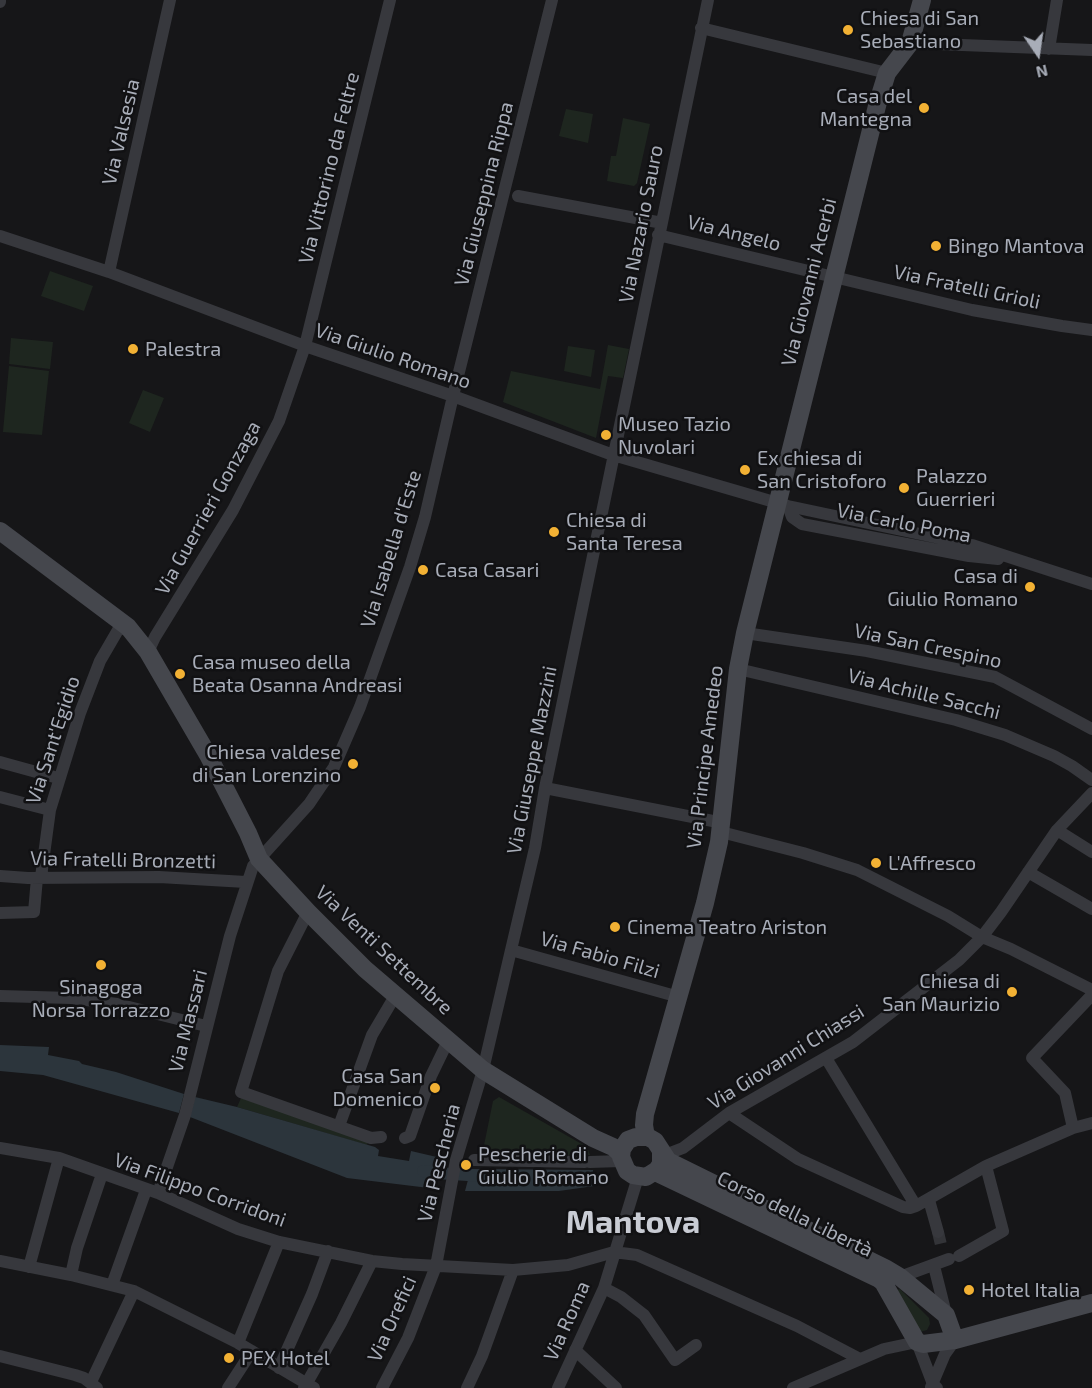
<!DOCTYPE html>
<meta charset="utf-8">
<style>
body{margin:0}
#map{position:relative;width:1092px;height:1388px;overflow:hidden;background:#161618;font-family:"Exo 2",sans-serif}
canvas{display:block}
.north{position:absolute;left:1008px;top:24px;width:60px;height:60px;-webkit-text-stroke:4px #111113;paint-order:stroke;rotate:167deg;font-size:16px;font-weight:700;line-height:24px;text-align:center;color:#a8adb8}
.north::after{content:'';display:block;margin:auto;width:21px;height:27px;background:#a8adb8;clip-path:polygon(50% 0,100% 100%,50% 72%,0 100%)}
</style>
<div id="map">
<canvas width="1092" height="1388"></canvas>
<div class="north">N</div>
</div>
<script>
const c = document.querySelector('canvas').getContext('2d');
c.lineJoin = 'round';
function paint(path, color) { c.fillStyle = color; c.fill(path, 'evenodd'); }
const toPath = rows => new Path2D(rows.map(r => 'M' + r).join(''));
function trace(path, color, width, dash) { c.strokeStyle = color; c.lineWidth = width; c.lineCap = dash ? 'butt' : 'round'; c.setLineDash(dash || []); c.stroke(path); }
function drawText(font, color, halo, rows, align = 'center') {
  c.font = font + ' "Exo 2",sans-serif'; c.lineWidth = 5; c.setLineDash([]); c.textBaseline = 'middle'; c.strokeStyle = halo; c.fillStyle = color; for (const [text, x, y, turn = 0] of rows) {
    c.save(); c.translate(x, y); c.rotate((+turn || 0) * Math.PI / 180); c.textAlign = isNaN(turn) ? turn : align; if (halo) c.strokeText(text, 0, 0); c.fillText(text, 0, 0); c.restore();
  }
}
paint(toPath([
 [566,109,593,114,588,143,559,136],
 [623,118,650,124,637,183,634,186,607,181,611,156,616,156],
 [50,271,93,286,84,311,41,296],
 [11,338,53,342,50,369,9,364],
 [608,345,629,349,623,378,608,376,596,438,503,402,511,371,600,389],
 [568,346,595,350,591,377,564,371],
 [9,366,49,371,42,435,3,432],
 [143,390,164,398,150,432,129,423],
 [499,1097,587,1147,590,1155,482,1155,493,1101],
 [241,1098,369,1139,367,1145,237,1107],
 [900,1289,929,1318,930,1324,927,1330,920,1332,897,1290]
]), '#1e261f');
paint(toPath([
 [0,1045,49,1047,48,1055,79,1061,82,1064,116,1072,184,1094,179,1113,43,1075,0,1071],
 [195,1097,237,1107,375,1147,379,1150,378,1156,409,1161,411,1151,441,1158,435,1183,430,1183,429,1188,347,1178,190,1117],
 [471,1169,593,1170,594,1186,559,1191,465,1191]
]), '#2c353c');
trace(toPath([
 [423,1171,437,1173,483,1176]
]), '#2c353c', 12);
trace(toPath([
 [938,1232,942,1249]
]), '#333438', 12, [12, 6]);
trace(toPath([
 [0,2,0,0],
 [701,28,887,73],
 [910,43,1092,50],
 [1049,49,1057,0],
 [518,196,657,222],
 [658,235,972,310,1062,326,1092,330],
 [0,236,109,272,305,346,453,396,613,455,788,506,972,545,1092,584],
 [109,272,170,0],
 [788,506,792,517,802,524,969,556,998,559],
 [745,633,867,651,995,677,1092,729],
 [148,652,155,637,233,510,279,421,305,346,390,0],
 [738,669,956,720,1005,735,1054,756,1072,766,1092,780],
 [0,762,58,778],
 [545,788,723,823],
 [0,797,50,810],
 [1057,830,1092,852],
 [721,832,803,853,857,870,948,916,982,937,1011,949,1092,990],
 [1028,872,1092,909],
 [0,876,28,878,159,877,246,882],
 [41,877,50,810,80,713,100,661,118,630,128,627],
 [308,912,278,971,241,1092,371,1138,381,1137],
 [0,913,34,912,37,878],
 [511,950,679,997],
 [0,996,71,998,117,1004,206,1026],
 [729,1113,798,1159,903,1207,910,1208,916,1206,826,1058],
 [339,1126,372,1035,395,996],
 [1073,1128,1065,1093,1032,1058,1092,995],
 [405,1138,410,1136,431,1076,448,1041],
 [0,1148,59,1158,158,1193,238,1229,279,1242,372,1261,402,1264,513,1270,568,1265,614,1252,637,1255,797,1326,860,1359],
 [661,1153,670,1153,683,1148,729,1113,853,1042,959,960,982,937,1001,912,1057,830,1092,793],
 [474,1160,585,1162],
 [590,1162,621,1161],
 [158,1193,185,1115,230,936,253,866,309,804,334,767,360,707,410,567,425,517,453,396,552,0],
 [929,1200,938,1232],
 [916,1206,986,1166,1073,1128,1092,1123],
 [959,1256,1003,1231,986,1166],
 [0,1261,71,1275,134,1291,238,1343,314,1388],
 [934,1266,946,1314],
 [29,1267,59,1158],
 [71,1275,77,1248,102,1174],
 [900,1277,949,1259],
 [112,1285,146,1190],
 [604,1288,621,1297,644,1315,675,1360,696,1345],
 [238,1343,279,1242],
 [575,1350,616,1388],
 [0,1356,75,1375,84,1378,97,1388],
 [279,1368,312,1294,328,1251],
 [91,1382,134,1291],
 [931,1387,945,1354,955,1340],
 [228,1388,252,1351],
 [304,1388,341,1323,372,1261],
 [382,1388,408,1338,436,1266,456,1160,483,1070,511,950,535,848,545,788,708,0],
 [467,1388,482,1356,513,1270],
 [558,1388,604,1288,638,1177],
 [793,1388,884,1349,917,1342,933,1384,937,1388]
]), '#37383d', 12);
trace(toPath([
 [0,531,128,627,148,652,208,755,248,833,259,859,308,912,365,969,483,1070,593,1138,613,1147,621,1154],
 [646,1137,644,1125,645,1114,705,903,719,842,738,669,745,633,878,102,887,73,910,43,922,0],
 [661,1153,661,1164,657,1170,646,1177,633,1175,627,1171,621,1157,622,1149,628,1140,636,1137,648,1137,655,1141,668,1161,885,1268,900,1277,946,1315,955,1340],
 [655,1172,879,1279,883,1282,917,1342,923,1344,955,1340,1092,1303]
]), '#45474d', 18);
for (const [x, y, r, color] of [
 [848,30,6,"#f2b134"],
 [924,108,6,"#f2b134"],
 [936,246,6,"#f2b134"],
 [133,349,6,"#f2b134"],
 [606,435,6,"#f2b134"],
 [745,470,6,"#f2b134"],
 [904,488,6,"#f2b134"],
 [554,532,6,"#f2b134"],
 [423,570,6,"#f2b134"],
 [1030,587,6,"#f2b134"],
 [180,674,6,"#f2b134"],
 [353,764,6,"#f2b134"],
 [876,863,6,"#f2b134"],
 [615,927,6,"#f2b134"],
 [101,965,6,"#f2b134"],
 [1012,992,6,"#f2b134"],
 [435,1088,6,"#f2b134"],
 [466,1165,6,"#f2b134"],
 [969,1290,6,"#f2b134"],
 [229,1358,6,"#f2b134"]
]) { const dot = new Path2D(); dot.arc(x, y, r, 0, 2 * Math.PI); c.fillStyle = color; c.fill(dot); trace(dot, '#111113', 2); }
drawText('20px', '#a8adb8', '#111113', [
 ["Chiesa di San",860,18],
 ["Sebastiano",860,41],
 ["Casa del",912,96,"right"],
 ["Mantegna",912,119,"right"],
 ["Bingo Mantova",948,246],
 ["Palestra",145,349],
 ["Museo Tazio",618,424],
 ["Nuvolari",618,447],
 ["Ex chiesa di",757,458],
 ["San Cristoforo",757,481],
 ["Palazzo",916,476],
 ["Guerrieri",916,499],
 ["Chiesa di",566,520],
 ["Santa Teresa",566,543],
 ["Casa Casari",435,570],
 ["Casa di",1018,576,"right"],
 ["Giulio Romano",1018,599,"right"],
 ["Casa museo della",192,662],
 ["Beata Osanna Andreasi",192,685],
 ["Chiesa valdese",341,752,"right"],
 ["di San Lorenzino",341,775,"right"],
 ["L'Affresco",888,863],
 ["Cinema Teatro Ariston",627,927],
 ["Chiesa di",1000,981,"right"],
 ["San Maurizio",1000,1004,"right"],
 ["Sinagoga",101,987,"center"],
 ["Norsa Torrazzo",101,1010,"center"],
 ["Casa San",423,1076,"right"],
 ["Domenico",423,1099,"right"],
 ["Pescherie di",478,1154],
 ["Giulio Romano",478,1177],
 ["Hotel Italia",981,1290],
 ["PEX Hotel",241,1358]
], 'left');
drawText('20px', '#a8adb8', '#111113', [
 ["Via Valsesia",121,132,-77],
 ["Via Vittorino da Feltre",329,168,-76],
 ["Via Giuseppina Rippa",484,194,-76],
 ["Via Nazario Sauro",641,224,-79],
 ["Via Angelo",734,233,14],
 ["Via Giovanni Acerbi",809,282,-76],
 ["Via Fratelli Grioli",967,287,12],
 ["Via Giulio Romano",393,356,19],
 ["Via Guerrieri Gonzaga",208,508,-61],
 ["Via Carlo Poma",904,523,11],
 ["Via Isabella d'Este",391,549,-73],
 ["Via San Crespino",928,646,12],
 ["Via Achille Sacchi",924,694,14],
 ["Via Sant'Egidio",53,740,-72],
 ["Via Principe Amedeo",705,757,-83],
 ["Via Giuseppe Mazzini",532,760,-79],
 ["Via Fratelli Bronzetti",123,860,1],
 ["Via Venti Settembre",384,950,43],
 ["Via Fabio Filzi",600,955,16],
 ["Via Massari",188,1021,-76],
 ["Via Giovanni Chiassi",786,1057,-32],
 ["Via Pescheria",439,1163,-76],
 ["Via Filippo Corridoni",200,1190,20],
 ["Corso della Libertà",795,1214,26],
 ["Via Orefici",392,1319,-66],
 ["Via Roma",567,1321,-66]
]);
drawText('bold 32px', '#c9ccd4', '#111113', [
 ["Mantova",633,1222]
]);
</script>
